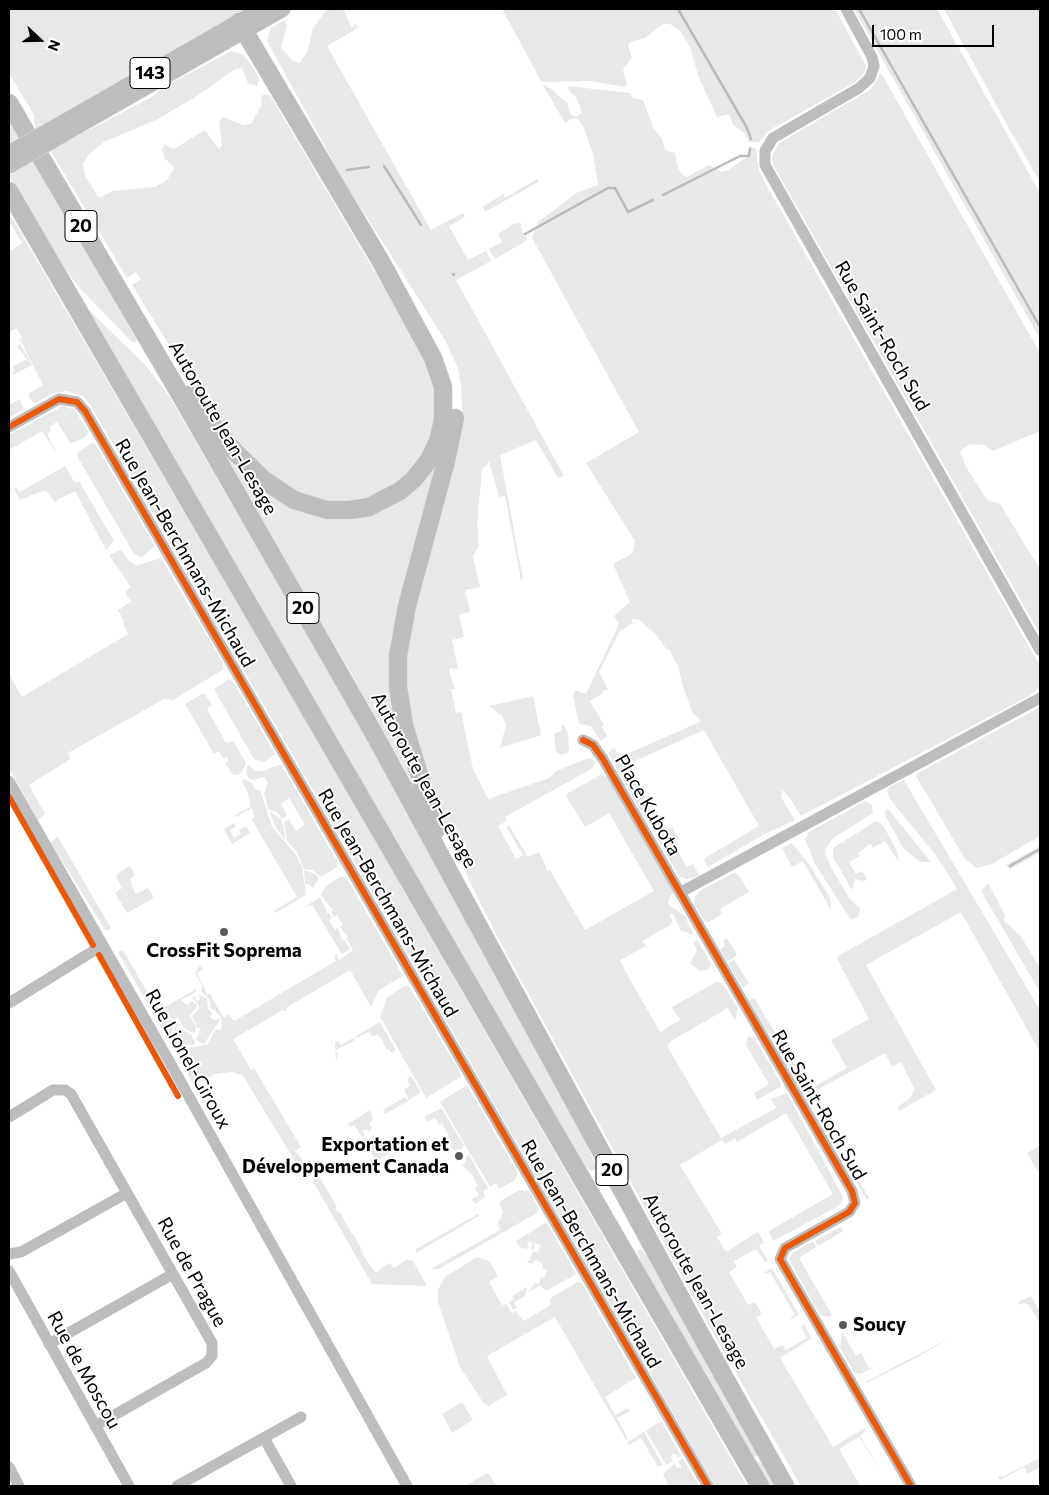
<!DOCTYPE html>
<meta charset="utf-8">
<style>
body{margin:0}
#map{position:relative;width:1049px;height:1495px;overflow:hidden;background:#fff;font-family:Commissioner,sans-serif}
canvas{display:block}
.frame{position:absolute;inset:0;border:10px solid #000;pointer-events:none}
.north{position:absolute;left:15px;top:15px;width:50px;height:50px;-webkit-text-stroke:4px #fff;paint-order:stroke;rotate:111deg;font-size:14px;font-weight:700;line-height:20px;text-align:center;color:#000}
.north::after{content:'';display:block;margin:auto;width:18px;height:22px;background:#000;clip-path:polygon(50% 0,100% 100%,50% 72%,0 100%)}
.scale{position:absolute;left:872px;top:25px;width:122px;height:22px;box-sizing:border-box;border:2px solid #000;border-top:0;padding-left:6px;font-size:15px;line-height:18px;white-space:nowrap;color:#000;-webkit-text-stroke:4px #fff;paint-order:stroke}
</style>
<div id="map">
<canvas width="1049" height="1495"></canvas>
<div class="frame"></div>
<div class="north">N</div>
<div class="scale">100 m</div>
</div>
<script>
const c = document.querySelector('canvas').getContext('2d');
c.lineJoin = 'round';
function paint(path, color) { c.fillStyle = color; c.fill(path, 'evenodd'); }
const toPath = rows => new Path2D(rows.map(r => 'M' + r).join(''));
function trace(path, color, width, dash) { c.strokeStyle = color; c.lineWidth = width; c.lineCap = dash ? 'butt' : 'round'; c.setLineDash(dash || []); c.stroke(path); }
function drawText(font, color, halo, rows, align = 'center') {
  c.font = font + ' Commissioner,sans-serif'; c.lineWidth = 4; c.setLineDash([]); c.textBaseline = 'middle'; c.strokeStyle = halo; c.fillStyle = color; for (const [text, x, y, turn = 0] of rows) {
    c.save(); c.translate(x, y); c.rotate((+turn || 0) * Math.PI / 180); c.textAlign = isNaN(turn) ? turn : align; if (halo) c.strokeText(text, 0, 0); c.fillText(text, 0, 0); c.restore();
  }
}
paint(toPath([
 [9,9,246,9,37,129,34,125,34,115,9,73],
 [327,9,343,9,352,28,356,23,358,28,327,46,431,230,463,213,465,217,449,226,468,260,486,251,491,261,456,280,564,476,558,478,536,440,500,455,523,579,521,580,505,496,499,497,489,462,482,469,477,524,479,545,473,556,480,587,465,590,470,612,459,615,464,637,452,640,458,669,450,668,449,671,455,689,451,689,456,713,461,712,473,769,488,799,549,778,556,771,588,758,594,760,594,766,591,769,505,817,507,821,498,826,516,859,523,855,506,827,509,825,528,857,539,852,548,871,550,870,585,930,654,891,609,813,585,827,566,796,568,793,600,775,607,777,674,892,669,898,668,904,685,916,693,934,690,935,688,932,681,931,673,914,669,915,672,920,671,925,642,941,646,946,620,960,628,976,660,1032,680,1020,672,1007,716,982,722,983,738,1009,735,1021,728,1008,671,1041,667,1046,721,1138,776,1108,771,1099,787,1093,843,1197,841,1204,835,1208,775,1240,772,1239,769,1231,833,1194,786,1113,737,1142,735,1138,725,1144,722,1140,680,1165,722,1234,717,1237,726,1252,758,1232,764,1242,759,1246,768,1260,765,1262,756,1249,734,1261,737,1267,729,1272,748,1305,755,1302,762,1314,756,1317,774,1349,782,1345,786,1350,807,1338,801,1326,804,1324,812,1338,780,1358,833,1447,865,1428,866,1430,860,1436,881,1472,859,1437,839,1449,860,1486,801,1486,713,1333,499,940,469,880,432,792,406,700,406,637,463,422,461,386,458,368,445,340,346,185,267,41,271,28,284,20,287,25,281,48,293,61,299,63,307,53,313,28],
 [502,9,835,9,866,66,863,75,854,83,768,131,759,142,749,142,744,133,733,125,729,114,717,117,698,75,690,47,681,32,670,24,663,24,645,38,630,42,628,45,632,58,623,69,627,85,625,87,590,81,544,82,541,81],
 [854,9,937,9,1040,193,1040,339],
 [944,9,1040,9,1040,182,1011,132],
 [231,51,242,54,250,63,259,78,257,86,248,83,242,68,235,69,200,94,158,119,104,142,89,154,83,164,85,176,99,198,113,191,155,187,167,180,173,170,174,166,165,159,162,149,164,144,174,149,205,130,219,149,222,146,219,122,223,117,243,125,251,124,261,106,262,95,270,95,424,355,433,373,438,414,427,449,405,480,373,499,336,504,295,494,255,464,201,397,132,285,141,279,136,272,127,278,50,150,152,97,162,88],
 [881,73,1040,353,1040,431,993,451,984,445,970,444,960,451,966,467,987,500,1000,504,1040,569,1040,634,773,165,772,156,779,143,871,89],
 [543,85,549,87,567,103,571,115,576,117,582,113,577,98,569,91,568,86,630,93,633,98,643,100,653,127,662,139,665,150,675,153,678,168,683,175,687,177,709,165,721,172,728,170,747,157,749,146,756,149,759,170,764,181,1040,666,1040,686,1031,695,801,816,790,798,782,790,781,797,795,820,763,835,708,867,704,860,705,858,759,826,704,730,628,764,654,810,644,817,608,753,614,748,620,757,700,722,698,717,694,715,684,690,678,666,669,649,667,650,657,636,640,620,631,619,633,623,620,631,599,672,608,690,602,691,603,693,590,701,604,725,602,727,607,736,601,741,591,726,579,724,573,696,575,690,586,694,619,624,614,616,630,602,613,564,633,553,635,541,586,463,639,432,532,238,538,222,578,192,598,185,593,154,584,128,578,119,573,118,565,123],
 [9,116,22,139,9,147],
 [32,160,136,338,137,343,131,341,79,287,56,258,9,175],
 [537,179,538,182,533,185,485,212,483,207,503,194,505,198],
 [11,216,299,709,747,1486,715,1486,91,406,84,397,67,391,53,393,35,403,31,400,28,394,43,385,20,340,22,338,17,328,9,332,9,248,11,251,22,243,9,221],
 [515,223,521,223,522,231,528,240,495,259,489,249,502,242,498,234],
 [84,305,146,366,169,396,373,748,585,1140,597,1168,591,1171,583,1164,561,1131],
 [20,344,32,365,13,375,12,372,15,370,12,367,25,360,28,361,17,346],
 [450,382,451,422,395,628,414,772,408,775,347,666,209,430,322,516,418,484],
 [20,399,24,409,9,418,9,405],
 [63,406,75,410,88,432,87,436,71,444,57,422,50,426,51,431,47,434,57,454,42,431,9,450,9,435],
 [92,443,95,444,155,546,142,557,134,554,77,456,78,452],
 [65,466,75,483,79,481,114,541,106,550,75,491,59,499,56,503,45,490,20,500,14,489,16,487,20,492],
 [121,550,128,560,136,566,161,558,222,661,224,669,173,700,164,699,68,753,70,759,29,785,45,814,38,820,9,768,9,674,22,697,128,634,123,623,124,621,118,610,131,602,125,592,131,587,109,555],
 [229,679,234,683,275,754,264,762,254,759,214,689],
 [204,693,212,705,207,709,226,743,233,741,246,763,242,772,238,775,232,774,225,762,229,762,226,756,224,760,219,751,214,754,185,704],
 [533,696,541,735,500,748,506,725,502,716,489,706],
 [1040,707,1040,836,992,864,977,868,965,859,916,776,918,773],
 [563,724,568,733,569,749,567,753,561,755,556,752,554,734,561,731],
 [248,765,256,771,263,771,278,765,282,766,337,861,337,867,321,877,312,870,304,869,297,852,287,841,284,822,289,819,296,831,305,825,289,798,281,804,287,816,282,819,277,812,268,809,264,793,268,783,264,777,253,780,248,778,246,770],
 [244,779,252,783,255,790,260,790,272,827,297,856,302,868,306,895,275,913,274,911,297,897,252,820,254,818,252,808,236,817,235,815,250,807,248,793,242,782],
 [904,780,1040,1010,1040,1052,961,912,866,965,936,1090,899,1111,897,1107,908,1100,915,1090,901,1062,892,1067,885,1053,817,1090,820,1095,808,1102,778,1051,779,1047,783,1045,810,1089,847,1068,831,1040,869,1019,837,959,840,955,957,889,938,858,890,799,887,792,889,787],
 [865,801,872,805,873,813,832,839,826,848,825,854,831,867,849,898,860,908,859,916,851,920,815,864,805,839,809,832],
 [886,809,889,810,931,862,920,862,903,848,885,815],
 [269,811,280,818,284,827,285,840,276,828],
 [876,821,883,825,897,851,899,862,885,841,873,848,871,844,868,845,858,853,860,856,849,862,856,874,862,871,867,879,864,881,855,879,852,890,833,857,833,848],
 [234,823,236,826,230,830,234,838,241,834,239,830,246,826,250,833,232,844,224,829],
 [672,827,678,838,672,842,687,867,693,864,699,875,693,878,686,879,678,875,656,836],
 [58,837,111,928,106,931,50,842],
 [792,843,811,867,830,898,831,910,803,861,792,867,782,848],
 [1040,846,1040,853,1010,869,1006,865],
 [130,866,135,875,130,879,135,894,148,888,154,898,127,913,115,893,122,888,116,877,118,873],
 [304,870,315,874,319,878,313,888,309,884,305,884],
 [734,873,739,875,749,892,720,909,722,914,709,922,705,922,694,904,695,896,701,890],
 [340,877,344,877,349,882,403,976,379,990,371,1007,350,970,286,1008,287,1012,283,1010,233,1039,251,1070,254,1068,301,1147,295,1151,306,1164,298,1166,243,1076,232,1072,215,1074,199,1083,197,1092,179,1056,188,1048,207,1045,215,1030,220,1030,222,1026,221,1017,213,1009,211,1009,210,1000,201,991,202,985,195,973,198,968,200,966,203,969,197,973,207,994,210,994,224,1018,229,1014,234,1021,336,961,334,957,337,953,337,958,340,960,353,950,346,938,348,937,340,927,343,925,337,915,334,917,331,912,333,910,321,895,327,885],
 [988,883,1005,915,1004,921,1020,935,1040,968,1040,992,981,891],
 [320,897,327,913,329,913,332,918,329,920,335,930,338,928,342,940,344,939,350,949,342,954,312,905,305,907],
 [727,938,737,955,727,962,720,949,725,946,723,941],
 [697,940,711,964,708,970,699,971,690,963,697,950,693,943],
 [123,950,158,1011,161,1011,161,1015,170,1020,173,1026,172,1034,176,1041,185,1047,177,1055,118,952],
 [734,960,749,983,742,987,728,963],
 [407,985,409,986,462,1076,426,1098,380,1017,387,997],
 [196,989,196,992,181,1000,187,1005,192,1001,198,1006,190,1015,196,1027,195,1032,192,1033,183,1027,178,1017,175,1019,169,1017,162,1009],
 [197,994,195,998,196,1001,200,1000,199,994,207,999,208,1009,212,1013,210,1018,216,1020,219,1018,220,1020,204,1044,196,1040,201,1028,198,1028,192,1016,199,1009,199,1005,192,998],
 [754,998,775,1032,773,1034,768,1033,749,1001],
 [178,1022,180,1025,176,1028,177,1031,182,1029,192,1035,195,1043,193,1045,183,1044,181,1043,182,1037,176,1037,174,1029],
 [380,1022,396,1050,392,1053,388,1049,386,1050,382,1039,377,1034,372,1037,369,1032,357,1038,356,1036],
 [748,1036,754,1038,781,1083,780,1087,757,1100,754,1093,769,1084,746,1045],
 [353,1038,355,1040,336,1050,338,1054,336,1062,335,1043,338,1040,341,1045],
 [411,1076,421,1092,409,1100,404,1090,410,1086,407,1079],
 [467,1085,518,1173,514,1181,499,1189,496,1183,490,1187,440,1102],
 [405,1097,408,1101,385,1114,383,1110],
 [441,1108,464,1145,462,1149,453,1150,450,1144,452,1143,442,1123,439,1125,435,1118,428,1122,424,1117],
 [370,1110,373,1120,369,1123,372,1128,369,1132,367,1129,362,1131,365,1136,362,1137,354,1125,350,1127,348,1124],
 [373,1134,379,1140,383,1137,386,1141,388,1140,393,1148,390,1149,392,1152,372,1163,369,1161,374,1157,363,1139,366,1138,368,1141,373,1139],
 [838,1144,869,1198,867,1200,835,1145],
 [1040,1146,1040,1171,1038,1172,1027,1153],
 [467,1155,469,1155,488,1188,483,1191,485,1197,475,1204,472,1199,479,1195,475,1188,478,1186,473,1176,462,1165,465,1163],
 [319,1176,337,1207,335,1208,337,1212,339,1211,350,1230,349,1231,353,1234,363,1252,362,1254,375,1272,379,1272,380,1269,390,1263,394,1268,406,1260,413,1261,427,1286,372,1284,312,1180],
 [519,1190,529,1191,539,1209,537,1213,439,1269,431,1269,500,1230,498,1223,503,1213,499,1202],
 [478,1214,479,1216,416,1253,416,1249],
 [545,1223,548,1225,576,1274,546,1291,540,1285,529,1292,535,1283,539,1284,541,1277,544,1278,547,1270,542,1268,543,1264,538,1261,534,1260,533,1264,526,1262,530,1260,533,1251,538,1253,541,1245,535,1243,533,1250,531,1249,533,1243,529,1241,527,1246,529,1248,525,1249,519,1247,516,1241],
 [841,1227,843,1231,818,1246,815,1241],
 [813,1241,816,1247,799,1258,832,1315,829,1317,820,1315,789,1260,792,1253],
 [641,1249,650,1260,758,1456,751,1459,647,1278,637,1251],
 [477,1257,489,1261,498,1276,489,1282,502,1305,506,1304,512,1313,516,1311,524,1321,551,1305,550,1299,552,1297,578,1282,582,1283,636,1378,605,1397,615,1415,628,1408,630,1411,617,1418,628,1439,626,1440,555,1317,487,1356,507,1395,488,1406,484,1404,460,1367,438,1302,438,1290,445,1277],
 [772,1268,799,1315,791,1319,790,1318,795,1315,770,1272,765,1274,764,1273],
 [527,1287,525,1296,514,1302,517,1308,513,1310,509,1302,514,1299,512,1296],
 [1031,1296,1040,1312,1040,1324,1029,1305,1024,1303,1020,1305,1018,1302],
 [842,1331,856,1356,861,1353,869,1368,875,1367,860,1374,855,1373,840,1348],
 [953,1336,914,1359,867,1383,866,1382],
 [462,1402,473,1420,452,1433,442,1414],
 [661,1421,681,1456,677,1458,677,1455,673,1453,671,1456,673,1461,666,1465,646,1431],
 [644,1432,663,1465,658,1467,641,1438,629,1445,627,1442],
 [683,1458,699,1486,669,1486,663,1474,675,1463,676,1467,681,1468,681,1465,678,1462],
 [1040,1458,1040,1467,1028,1474,1024,1467,1000,1480,998,1476,1004,1476],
 [760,1461,775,1486,766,1486,754,1464],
 [488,1473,497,1486,464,1486]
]), '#e8e8e8');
trace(toPath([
 [678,9,747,128,751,139],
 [859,9,1040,327],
 [384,166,421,225],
 [347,170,369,167],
 [663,195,740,156,749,156,750,149],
 [525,234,608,188,615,188,628,212,653,200],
 [453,274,454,275],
 [1010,866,1040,849]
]), '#bababa', 2.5);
const major = toPath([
 [60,124,261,9],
 [66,133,283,9]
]);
const highway = toPath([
 [9,103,177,389,377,739,692,1319,785,1486],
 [9,191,760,1486],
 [189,395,233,450,264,480,294,500,327,510,350,510,369,507,400,491,414,479,429,460,438,441,443,420,443,387,433,358,380,260,239,22],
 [436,830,404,725,398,687,398,656,407,606,446,461,455,418]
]);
trace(major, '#dbdbdb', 16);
trace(highway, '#dbdbdb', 19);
trace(toPath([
 [846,9,872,57,874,66,870,78,859,88,773,138,765,151,765,165,1040,650],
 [9,427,59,399,77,402,85,411,708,1486],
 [583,740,593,745,603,759,852,1191,855,1203,849,1212,785,1248,780,1259,911,1486],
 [9,781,169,1061,407,1486],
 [681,892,1040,698],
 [9,1003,103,945],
 [9,1117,53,1090,65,1090,71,1094,212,1343,212,1356,206,1363,95,1426],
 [9,1254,21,1252,127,1193],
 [9,1271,129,1486],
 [49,1344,173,1274],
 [264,1438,291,1486],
 [9,1467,19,1486],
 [177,1486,301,1417]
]), '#bdbdbd', 11);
trace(major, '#bdbdbd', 15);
trace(highway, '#bdbdbd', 18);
const majorBridge = toPath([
 [9,153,60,124],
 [9,166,66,133]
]);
trace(majorBridge, '#dbdbdb', 16, []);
trace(majorBridge, '#bdbdbd', 15);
trace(toPath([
 [9,427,59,399,77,402,85,411,708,1486],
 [583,740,593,745,603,759,852,1191,855,1203,849,1212,785,1248,780,1259,911,1486],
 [9,797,93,945],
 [99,955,178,1096]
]), '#e8590c', 6);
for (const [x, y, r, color] of [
 [224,932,5,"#595959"],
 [459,1156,5,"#595959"],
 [843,1325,5,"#595959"]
]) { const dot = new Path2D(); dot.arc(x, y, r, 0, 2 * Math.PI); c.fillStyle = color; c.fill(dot); trace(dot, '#fff', 2); }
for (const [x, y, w] of [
 [150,73,40],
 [81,226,32],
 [303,608,32],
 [612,1170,32]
]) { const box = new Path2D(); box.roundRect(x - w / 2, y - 15.5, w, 31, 4); c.fillStyle = '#fff'; c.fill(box); trace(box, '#000', 1); }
drawText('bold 18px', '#000', null, [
 ["143",150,73],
 ["20",81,226],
 ["20",303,608],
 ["20",612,1170]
]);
drawText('19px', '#000', '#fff', [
 ["Rue Saint-Roch Sud",882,336,60],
 ["Autoroute Jean-Lesage",223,428,60],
 ["Rue Jean-Berchmans-Michaud",185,553,60],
 ["Autoroute Jean-Lesage",424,780,61],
 ["Place Kubota",648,805,60],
 ["Rue Jean-Berchmans-Michaud",388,903,60],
 ["Rue Lionel-Giroux",188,1059,61],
 ["Rue Saint-Roch Sud",819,1105,60],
 ["Rue Jean-Berchmans-Michaud",591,1254,60],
 ["Rue de Prague",192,1272,61],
 ["Autoroute Jean-Lesage",696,1281,61],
 ["Rue de Moscou",84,1370,61]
]);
drawText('bold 19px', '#000', '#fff', [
 ["CrossFit Soprema",224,951],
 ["Exportation et",449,1145,"right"],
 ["Développement Canada",449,1167,"right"],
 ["Soucy",853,1325,"left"]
]);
</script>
